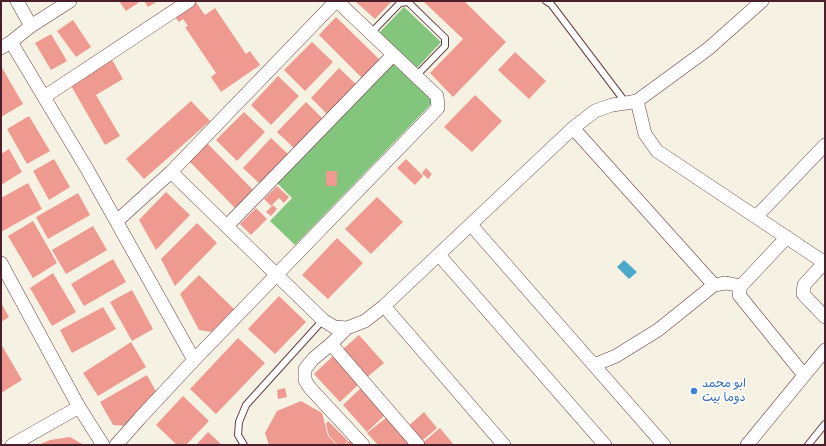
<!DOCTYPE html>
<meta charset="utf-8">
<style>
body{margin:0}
#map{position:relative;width:826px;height:446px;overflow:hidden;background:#f5f2e3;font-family:Sriracha,sans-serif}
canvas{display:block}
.frame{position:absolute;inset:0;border:2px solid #4a1f2b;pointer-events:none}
</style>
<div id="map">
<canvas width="826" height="446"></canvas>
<div class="frame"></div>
</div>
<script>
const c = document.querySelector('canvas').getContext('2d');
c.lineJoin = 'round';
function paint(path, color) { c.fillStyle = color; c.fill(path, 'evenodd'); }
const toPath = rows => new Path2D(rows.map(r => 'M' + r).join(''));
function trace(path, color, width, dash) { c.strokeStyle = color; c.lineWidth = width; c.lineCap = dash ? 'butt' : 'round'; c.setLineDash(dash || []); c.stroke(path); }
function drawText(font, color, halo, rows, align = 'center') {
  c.font = font + ' Sriracha,"Playpen Sans Arabic",sans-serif'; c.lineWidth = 3.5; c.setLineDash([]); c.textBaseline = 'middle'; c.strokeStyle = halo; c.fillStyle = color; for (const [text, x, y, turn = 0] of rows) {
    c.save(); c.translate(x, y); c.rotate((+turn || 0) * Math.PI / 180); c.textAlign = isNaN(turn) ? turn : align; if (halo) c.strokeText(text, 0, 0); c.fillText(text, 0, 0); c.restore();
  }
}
paint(toPath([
 [404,7,441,42,417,68,379,33],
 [393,62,434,101,295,245,270,221,292,198,276,182]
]), '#84c57e');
paint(toPath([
 [624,260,637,272,629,279,617,267]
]), '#4da9cb');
paint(toPath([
 [119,1,141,1,126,11],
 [144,1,158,1,148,7],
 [195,1,205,15,215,8,246,54,250,51,260,65,221,92,211,77,216,73,185,27,188,26,183,19,179,22,172,13],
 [355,1,392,1,375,19],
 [423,1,464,1,506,42,453,97,430,73,463,39],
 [336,17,381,61,363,79,319,35],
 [73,20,91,47,76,57,57,31],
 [51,34,67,61,51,70,35,43],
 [312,42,333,62,305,91,284,70],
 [515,52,546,81,529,99,498,70],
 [111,58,123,79,96,95,120,136,105,145,69,82],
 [1,66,23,104,1,117],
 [339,68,357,85,328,115,311,98],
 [278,76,299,96,271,125,251,105],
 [475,95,502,121,472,152,444,127],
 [191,101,210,121,144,179,126,159],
 [306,102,323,119,295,149,277,132],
 [244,112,265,132,237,161,216,140],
 [29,116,50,151,27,164,7,129],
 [271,138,289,155,261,185,243,168],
 [207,143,254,191,236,209,189,161],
 [9,149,22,172,1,185,1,154],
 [54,159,70,187,49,200,33,171],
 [406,159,423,176,415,185,397,168],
 [426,168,432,174,428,179,422,173],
 [326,171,337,171,337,186,326,186],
 [28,183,42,209,1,232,1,198],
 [277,186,289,197,284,203,279,198,271,206,264,199],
 [166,192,190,215,156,250,139,220],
 [78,193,90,215,48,239,36,217],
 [377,197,403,222,371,254,345,229],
 [273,205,277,209,271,216,266,212],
 [256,208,267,219,251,235,240,224],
 [33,221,57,263,33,278,8,236],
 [197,223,217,243,175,286,161,259],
 [93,226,107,250,66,274,52,250],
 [337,238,363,263,328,299,302,275],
 [113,259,126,282,84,306,71,284],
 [53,273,76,312,52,326,30,288],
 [199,275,234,309,212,332,199,330,180,294],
 [132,290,153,329,132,341,110,302],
 [279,296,306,322,275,354,248,329],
 [1,303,9,317,1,322],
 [103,307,116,329,72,353,60,330],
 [359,335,384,363,366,378,342,350],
 [238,338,265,363,216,414,190,389],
 [131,342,146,367,98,396,83,373],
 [1,344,22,380,1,393],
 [333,356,359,384,340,402,314,374],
 [147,375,158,395,128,426,113,425,100,402],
 [285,388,287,397,278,399,277,390],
 [361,388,385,415,367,432,343,405],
 [183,396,209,421,186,445,177,445,156,425],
 [301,401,322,413,328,436,337,445,269,445,265,433,277,411],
 [424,412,437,428,418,444,405,429],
 [387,417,410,445,378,445,367,433],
 [328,421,348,441,344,445,338,445,329,436,326,424],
 [440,428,454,445,420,445],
 [208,432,222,445,196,445],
 [70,437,84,445,38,445,50,440],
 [350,441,354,445,345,445,348,442]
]), '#ee9a90');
const service = toPath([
 [546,1,551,4,626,103],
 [371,33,400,3,408,2,445,38,445,46,416,76],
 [244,445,238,435,239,422,246,405,323,320],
 [808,445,825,424]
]);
const minor = toPath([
 [17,1,31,26],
 [11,42,87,169,194,360],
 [1,48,11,42,31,26,70,1],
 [44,97,189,1],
 [637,101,645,134,657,151,825,263],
 [573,128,714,285],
 [171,172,323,320,334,327,347,328],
 [756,217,825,145],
 [117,221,171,172,336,1],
 [471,225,664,445],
 [227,226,393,55],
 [787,237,741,286,739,295,804,375],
 [439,255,605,445],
 [825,262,804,285,803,294,825,317],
 [1,263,79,407,103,445],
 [384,306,504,445],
 [331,344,418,445],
 [594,365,616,356,658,330,714,285,726,283,741,286],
 [12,445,79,407],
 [116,445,140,418,194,360,438,108,437,96,337,1],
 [363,445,310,388,305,380,305,369,313,359,331,344,347,328,365,321,384,306,573,128,595,111,612,105,626,103,637,101,708,49,762,1],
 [747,445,825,350]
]);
trace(service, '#643f47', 8);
trace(minor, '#643f47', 14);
trace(service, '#fff', 6);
trace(minor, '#fff', 13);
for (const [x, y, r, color] of [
 [694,391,4,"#3f7fe0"]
]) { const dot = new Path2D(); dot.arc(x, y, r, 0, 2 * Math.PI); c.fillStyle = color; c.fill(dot); trace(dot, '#fff', 1.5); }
drawText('12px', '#366cbe', '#fff', [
 ["ابو محمد",702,384],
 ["دوما بيت",702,398]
], 'left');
</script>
